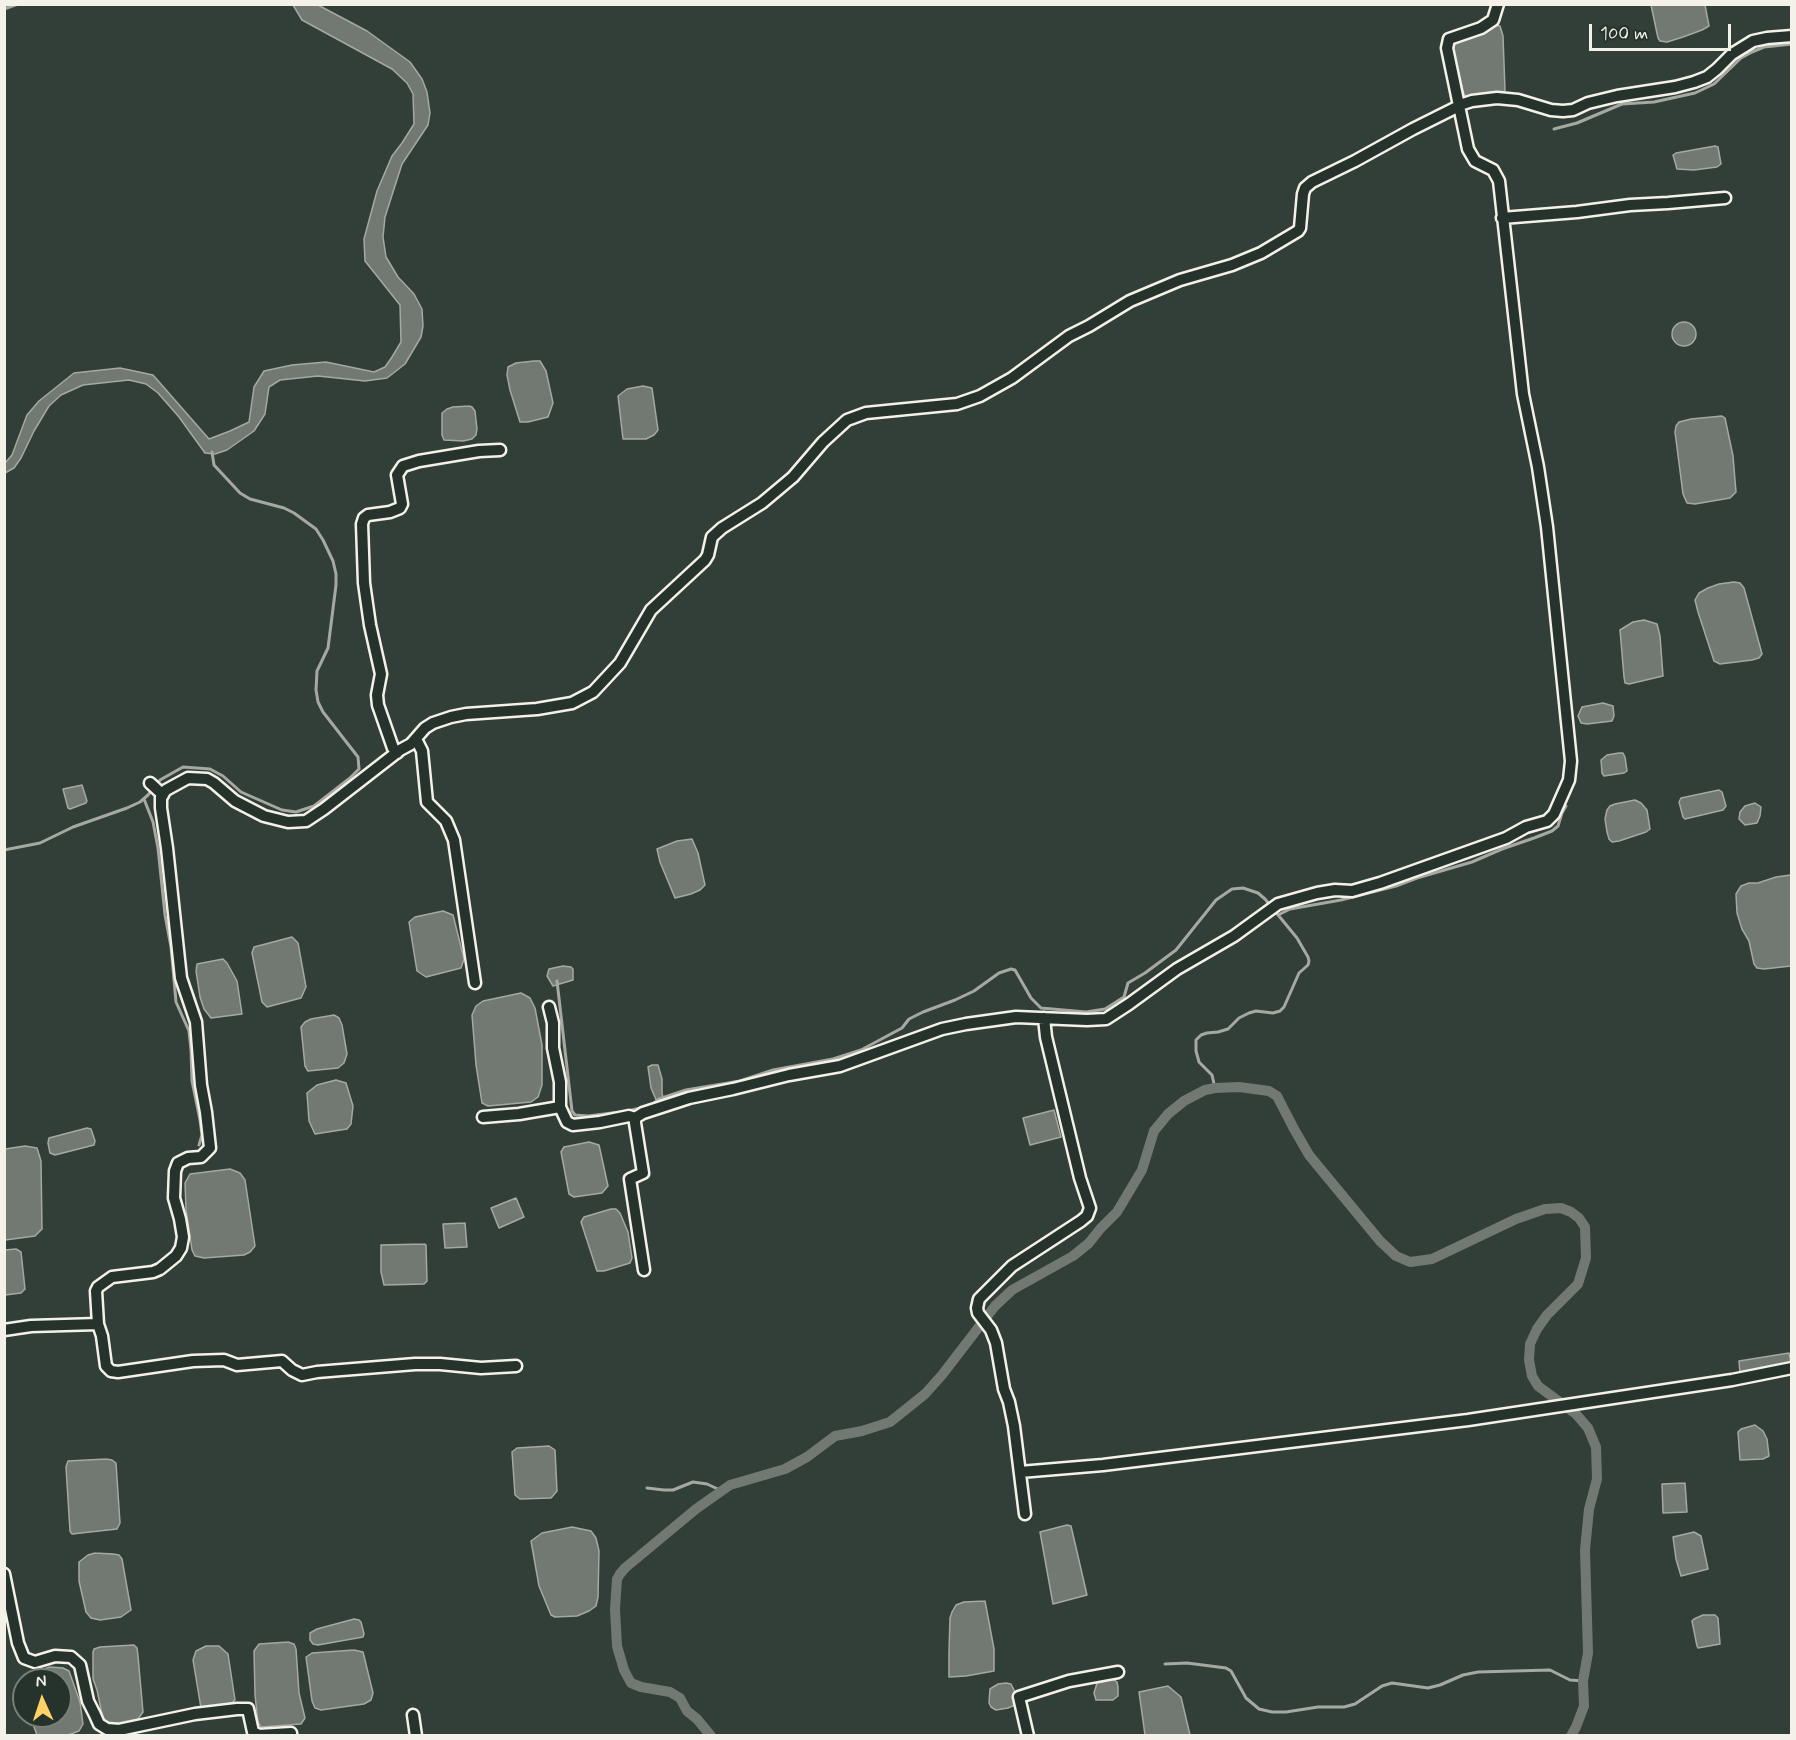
<!DOCTYPE html>
<style>
body{margin:0}
#map{position:relative;width:1796px;height:1740px;overflow:hidden;background:#323e38;font-family:Mynerve,sans-serif}
canvas{display:block}
.frame{position:absolute;inset:0;border:6px solid #f4f1e8;pointer-events:none}
.north{position:absolute;left:12px;top:1668px;width:60px;height:60px;box-sizing:border-box;background:#26332d;border:2px solid #787f78;border-radius:50%;rotate:357deg;font-size:16px;font-weight:700;line-height:24px;text-align:center;color:#f4f1e8}
.north::after{content:'';display:block;margin:auto;width:21px;height:27px;background:#ffd166;clip-path:polygon(50% 0,100% 100%,50% 72%,0 100%)}
.scale{position:absolute;left:1589px;top:24px;width:142px;height:27px;box-sizing:border-box;border:3px solid #f4f1e8;border-top:0;padding-left:8px;font-size:18px;line-height:21px;white-space:nowrap;color:#f4f1e8;-webkit-text-stroke:4px #26332d;paint-order:stroke}
</style>
<div id="map">
<canvas width="1796" height="1740"></canvas>
<div class="frame"></div>
<div class="north">N</div>
<div class="scale">100 m</div>
</div>
<script>
const c = document.querySelector('canvas').getContext('2d');
c.lineJoin = 'round';
function paint(path, color) { c.fillStyle = color; c.fill(path, 'evenodd'); }
const toPath = rows => new Path2D(rows.map(r => 'M' + r).join(''));
function trace(path, color, width, dash) { c.strokeStyle = color; c.lineWidth = width; c.lineCap = dash ? 'butt' : 'round'; c.setLineDash(dash || []); c.stroke(path); }
const water = toPath([
 [293,5,318,5,367,31,410,62,422,79,427,92,430,113,428,125,402,164,385,217,383,237,386,257,398,277,414,294,422,309,423,326,421,337,405,364,387,378,365,381,318,376,280,380,269,387,265,414,254,431,227,450,215,454,205,453,179,417,158,393,146,384,129,380,83,385,61,395,49,406,34,431,21,458,14,468,5,473,5,463,12,455,27,415,39,401,74,373,120,368,153,375,209,439,230,431,249,422,254,387,264,371,292,365,326,362,374,372,385,367,392,357,401,342,400,305,365,261,364,239,377,191,392,156,402,143,414,124,413,94,407,83,392,69,302,20,293,5],
 [1651,5,1705,5,1709,26,1702,30,1683,37,1667,42,1660,41,1658,38,1651,5],
 [1495,25,1500,26,1503,36,1505,90,1503,94,1467,98,1464,94,1452,51,1452,47,1458,41,1470,38,1495,25],
 [1715,146,1718,147,1721,164,1717,167,1694,170,1677,169,1673,155,1676,153,1715,146],
 '1672 334a12 12 0 1 1 24 0a12 12 0 1 1-24 0Z',
 [534,361,540,361,546,371,553,403,548,417,528,422,520,422,510,390,507,375,508,367,516,363,534,361],
 [643,386,652,388,658,430,654,435,646,439,623,439,618,396,627,389,643,386],
 [469,406,472,407,475,411,477,429,476,435,472,439,463,441,444,440,442,435,442,413,447,409,453,407,469,406],
 [1722,416,1725,418,1733,456,1736,492,1730,498,1695,504,1687,503,1683,494,1675,432,1676,426,1679,422,1691,419,1722,416],
 [1734,582,1740,583,1744,588,1762,654,1759,658,1752,660,1720,664,1714,661,1698,612,1695,600,1699,593,1708,588,1719,584,1734,582],
 [1644,620,1657,624,1660,636,1663,676,1629,684,1625,683,1624,677,1620,630,1633,622,1644,620],
 [1603,703,1613,706,1614,716,1612,721,1587,724,1581,723,1578,716,1582,707,1603,703],
 [1619,753,1623,753,1625,757,1627,771,1624,773,1604,776,1602,773,1601,760,1607,755,1619,753],
 [82,785,87,801,86,803,70,809,68,808,63,789,82,785],
 [1719,790,1722,792,1726,806,1723,810,1685,819,1683,817,1679,802,1681,798,1719,790],
 [1635,800,1641,803,1647,810,1650,829,1646,832,1619,841,1612,842,1609,839,1607,832,1605,819,1607,810,1610,806,1615,804,1635,800],
 [1755,803,1761,807,1760,816,1757,823,1745,825,1739,819,1740,812,1745,806,1755,803],
 [692,839,698,853,705,885,700,890,691,894,675,898,660,862,657,849,677,841,692,839],
 [1791,875,1791,966,1764,969,1757,968,1754,964,1749,941,1742,929,1737,913,1736,894,1741,886,1749,883,1758,883,1776,877,1791,875],
 [443,911,453,915,464,959,461,968,426,977,417,971,409,922,415,917,443,911],
 [292,937,298,943,306,987,301,998,267,1007,262,1002,252,953,254,947,292,937],
 [223,959,227,963,237,981,242,1014,211,1018,204,1009,200,997,196,971,197,964,223,959],
 [563,966,571,967,573,969,573,980,553,986,547,976,549,969,563,966],
 [521,993,530,998,535,1008,542,1045,542,1085,538,1097,531,1102,488,1106,482,1103,476,1065,472,1015,476,1006,483,1001,521,993],
 [334,1015,339,1018,342,1025,347,1054,344,1063,338,1068,308,1071,305,1066,301,1027,305,1022,311,1019,334,1015],
 [652,1065,658,1065,662,1079,662,1094,664,1099,657,1102,651,1088,648,1067,652,1065],
 [336,1080,346,1083,353,1106,351,1124,347,1129,315,1134,309,1121,307,1093,317,1085,336,1080],
 [1054,1110,1061,1137,1030,1145,1023,1118,1054,1110],
 [87,1128,91,1129,95,1141,94,1145,55,1155,50,1153,48,1143,49,1138,87,1128],
 [589,1142,599,1145,608,1186,602,1193,574,1197,569,1194,561,1152,564,1147,589,1142],
 [25,1146,37,1148,41,1161,42,1229,35,1236,5,1240,5,1149,25,1146],
 [230,1169,240,1173,245,1180,255,1246,250,1252,244,1255,204,1258,195,1256,192,1250,186,1209,185,1183,190,1174,230,1169],
 [516,1198,524,1217,499,1228,491,1208,516,1198],
 [611,1209,616,1209,620,1213,628,1232,632,1258,630,1263,604,1271,597,1271,581,1222,584,1217,611,1209],
 [465,1223,467,1247,445,1248,443,1224,465,1223],
 [424,1244,426,1245,427,1281,424,1284,384,1285,381,1272,381,1245,424,1244],
 [16,1249,21,1252,25,1289,21,1293,5,1295,5,1250,16,1249],
 [1789,1353,1791,1364,1740,1374,1739,1361,1789,1353],
 [1755,1425,1763,1431,1767,1439,1769,1456,1763,1459,1740,1460,1738,1432,1741,1429,1755,1425],
 [549,1446,555,1450,557,1491,551,1498,520,1499,515,1495,512,1452,517,1448,549,1446],
 [106,1459,112,1460,116,1463,120,1523,117,1529,72,1534,70,1531,66,1467,68,1461,106,1459],
 [1685,1483,1687,1512,1663,1513,1662,1484,1685,1483],
 [1067,1525,1071,1526,1087,1595,1053,1604,1040,1532,1067,1525],
 [572,1527,591,1531,596,1538,599,1551,598,1597,596,1606,589,1611,577,1616,555,1617,551,1615,539,1586,531,1541,542,1533,572,1527],
 [1694,1532,1701,1536,1708,1569,1681,1576,1676,1559,1673,1537,1694,1532],
 [95,1553,113,1554,119,1555,122,1559,131,1610,121,1617,100,1620,91,1618,86,1612,79,1581,79,1562,88,1555,95,1553],
 [985,1601,994,1649,994,1671,966,1676,949,1677,949,1652,950,1618,952,1612,956,1605,964,1602,985,1601],
 [1703,1615,1715,1615,1718,1618,1720,1644,1698,1648,1697,1646,1692,1621,1694,1619,1703,1615],
 [354,1619,359,1620,361,1622,364,1634,363,1637,318,1645,313,1644,310,1640,310,1633,317,1629,354,1619],
 [288,1642,294,1644,296,1649,299,1693,305,1718,301,1724,261,1727,258,1722,255,1695,254,1651,259,1644,288,1642],
 [134,1645,137,1648,138,1656,143,1712,138,1719,113,1724,107,1723,103,1719,97,1690,93,1679,93,1652,94,1649,100,1647,134,1645],
 [206,1646,219,1646,228,1654,235,1700,232,1703,218,1707,201,1708,193,1660,196,1651,206,1646],
 [354,1650,363,1652,373,1693,371,1700,364,1704,321,1710,315,1708,312,1701,306,1657,312,1653,354,1650],
 [50,1667,63,1668,69,1671,80,1702,83,1724,79,1731,68,1735,37,1735,30,1716,60,1716,60,1680,24,1680,24,1698,21,1687,22,1681,26,1675,50,1667],
 [1113,1679,1117,1682,1118,1687,1118,1696,1113,1700,1096,1700,1094,1693,1097,1683,1113,1679],
 [1006,1683,1011,1684,1014,1690,1017,1700,1015,1705,1008,1708,996,1710,991,1707,989,1703,990,1689,998,1684,1006,1683],
 [1168,1686,1181,1697,1190,1735,1145,1735,1139,1692,1168,1686]
]);
paint(water, '#727972');
trace(water, '#a6a9a1', 1.5);
trace(toPath([
 [4,9,18,4],
 [1554,129,1577,123,1622,104,1654,102,1695,93,1714,84,1741,58,1752,52,1764,47,1792,44],
 [144,799,153,822,158,848,165,915,171,947,176,1002,189,1031,191,1050,192,1081,200,1120,202,1135,199,1145],
 [4,850,40,843,73,827,127,808,140,802,148,795,160,780,183,767,210,769,223,776,241,792,282,810,296,812,314,806,350,778,359,769,358,757,323,712,318,702,316,690,317,671,328,648,336,585,336,574,333,561,323,540,316,529,294,513,284,508,250,499,240,493,214,465,212,452],
 [1278,915,1290,909,1341,900,1396,886,1417,878,1472,862,1502,849,1534,838,1552,831,1558,826,1562,813,1566,806],
 [557,981,572,1111,575,1115,588,1116,628,1111,652,1105,659,1099,686,1090,740,1081,773,1070,833,1059,861,1050,902,1028,909,1019,923,1012,955,1000,974,991,999,973,1011,969,1015,970,1031,998,1041,1008,1086,1012,1105,1009,1124,997,1128,983,1145,973,1176,950,1216,900,1232,889,1243,888,1258,893,1265,899,1297,938,1308,957,1309,961,1308,965,1299,973,1284,1007,1280,1011,1273,1013,1256,1011,1249,1013,1239,1018,1228,1029,1218,1032,1207,1033,1201,1035,1196,1040,1196,1051,1199,1062,1212,1075,1215,1088],
 [647,1488,664,1490,673,1490,693,1482,707,1484,722,1491],
 [1165,1664,1187,1663,1226,1668,1231,1671,1246,1698,1259,1709,1272,1712,1286,1712,1318,1707,1344,1707,1355,1704,1382,1686,1392,1683,1428,1688,1440,1685,1463,1675,1478,1672,1550,1670,1570,1680,1583,1681]
]), '#a6a9a1', 3);
trace(toPath([
 [711,1736,697,1719,687,1711,680,1698,670,1692,641,1687,631,1683,624,1670,617,1646,615,1609,617,1579,620,1574,625,1568,696,1509,730,1485,785,1469,807,1457,835,1436,862,1431,890,1422,925,1394,942,1375,995,1306,1012,1290,1073,1256,1089,1243,1100,1229,1117,1212,1142,1170,1154,1131,1168,1114,1184,1101,1205,1090,1215,1088,1239,1087,1269,1091,1277,1096,1294,1129,1309,1155,1380,1241,1396,1256,1410,1262,1432,1259,1516,1219,1545,1209,1561,1208,1571,1212,1579,1218,1585,1227,1586,1258,1578,1284,1547,1315,1537,1329,1530,1344,1529,1360,1532,1376,1538,1386,1576,1414,1588,1428,1596,1447,1597,1479,1589,1509,1585,1550,1588,1653,1583,1681,1584,1706,1576,1727,1571,1736]
]), '#727972', 10);
const minor = toPath([
 [1502,218,1577,212,1630,205,1668,203,1725,198],
 [416,739,422,751,427,802,446,821,454,840,475,983],
 [397,753,393,748,378,705,377,695,381,674,370,625,364,583,362,524,364,518,368,515,390,512,400,508,402,504,397,475,403,466,419,461,479,451,500,450],
 [150,783,163,795],
 [549,1007,553,1023,553,1048,560,1082,560,1107,567,1122,573,1125,600,1122,629,1116,635,1118],
 [483,1117,519,1114,560,1107],
 [644,1270,630,1179,643,1173,635,1123,635,1118,643,1113,689,1098,733,1089,789,1075,840,1066,942,1029,966,1024,1016,1017,1087,1020,1106,1019,1129,1004,1177,969,1234,936,1278,904,1317,893,1335,890,1352,891,1380,883,1506,838,1526,827,1547,821,1554,814,1569,780,1571,761,1547,527,1538,467,1523,394,1499,181,1493,170,1475,161,1468,149,1447,48,1449,39,1481,28,1493,20,1498,4],
 [98,1324,96,1291,98,1287,112,1277,153,1272,160,1269,176,1256,181,1248,183,1237,180,1219,174,1198,175,1171,178,1163,188,1158,201,1157,210,1148,206,1112,201,1085,196,1022,181,978,167,848,161,808,161,797,166,790,188,778,207,779,214,783,235,801,264,816,288,822,306,821,324,809,400,750,411,744,425,728,433,723,451,717,466,714,537,709,572,703,593,692,620,663,651,610,705,560,708,555,712,537,722,528,762,503,793,477,823,442,847,420,866,413,957,404,980,396,1012,378,1069,336,1089,326,1130,301,1180,280,1232,265,1261,253,1298,231,1300,228,1303,194,1305,188,1312,182,1355,161,1413,129,1463,104,1472,101,1497,98,1518,100,1551,110,1563,111,1573,110,1588,103,1617,96,1675,87,1694,82,1707,77,1717,69,1732,54,1753,41,1767,38,1792,36],
 [4,1330,31,1326,98,1324,102,1336,106,1366,111,1371,118,1372,193,1361,224,1360,237,1365,282,1361,292,1370,302,1375,317,1372,415,1364,440,1364,481,1368,516,1366],
 [1020,1472,1103,1465,1468,1420,1732,1380,1792,1368],
 [1025,1514,1014,1426,1009,1402,1004,1389,996,1343,991,1330,978,1313,977,1308,979,1299,1012,1266,1081,1221,1087,1216,1090,1208,1080,1178,1046,1037,1044,1018],
 [4,1574,18,1643,24,1658,35,1662,55,1656,71,1657,80,1665,88,1701,95,1715,99,1724,107,1729,119,1730,195,1714,237,1709,248,1709,253,1732,259,1735,291,1733,291,1736],
 [413,1715,416,1736],
 [1028,1736,1019,1697,1069,1681,1118,1672]
]);
trace(minor, '#f4f1e8', 15);
trace(minor, '#26332d', 10);
</script>
